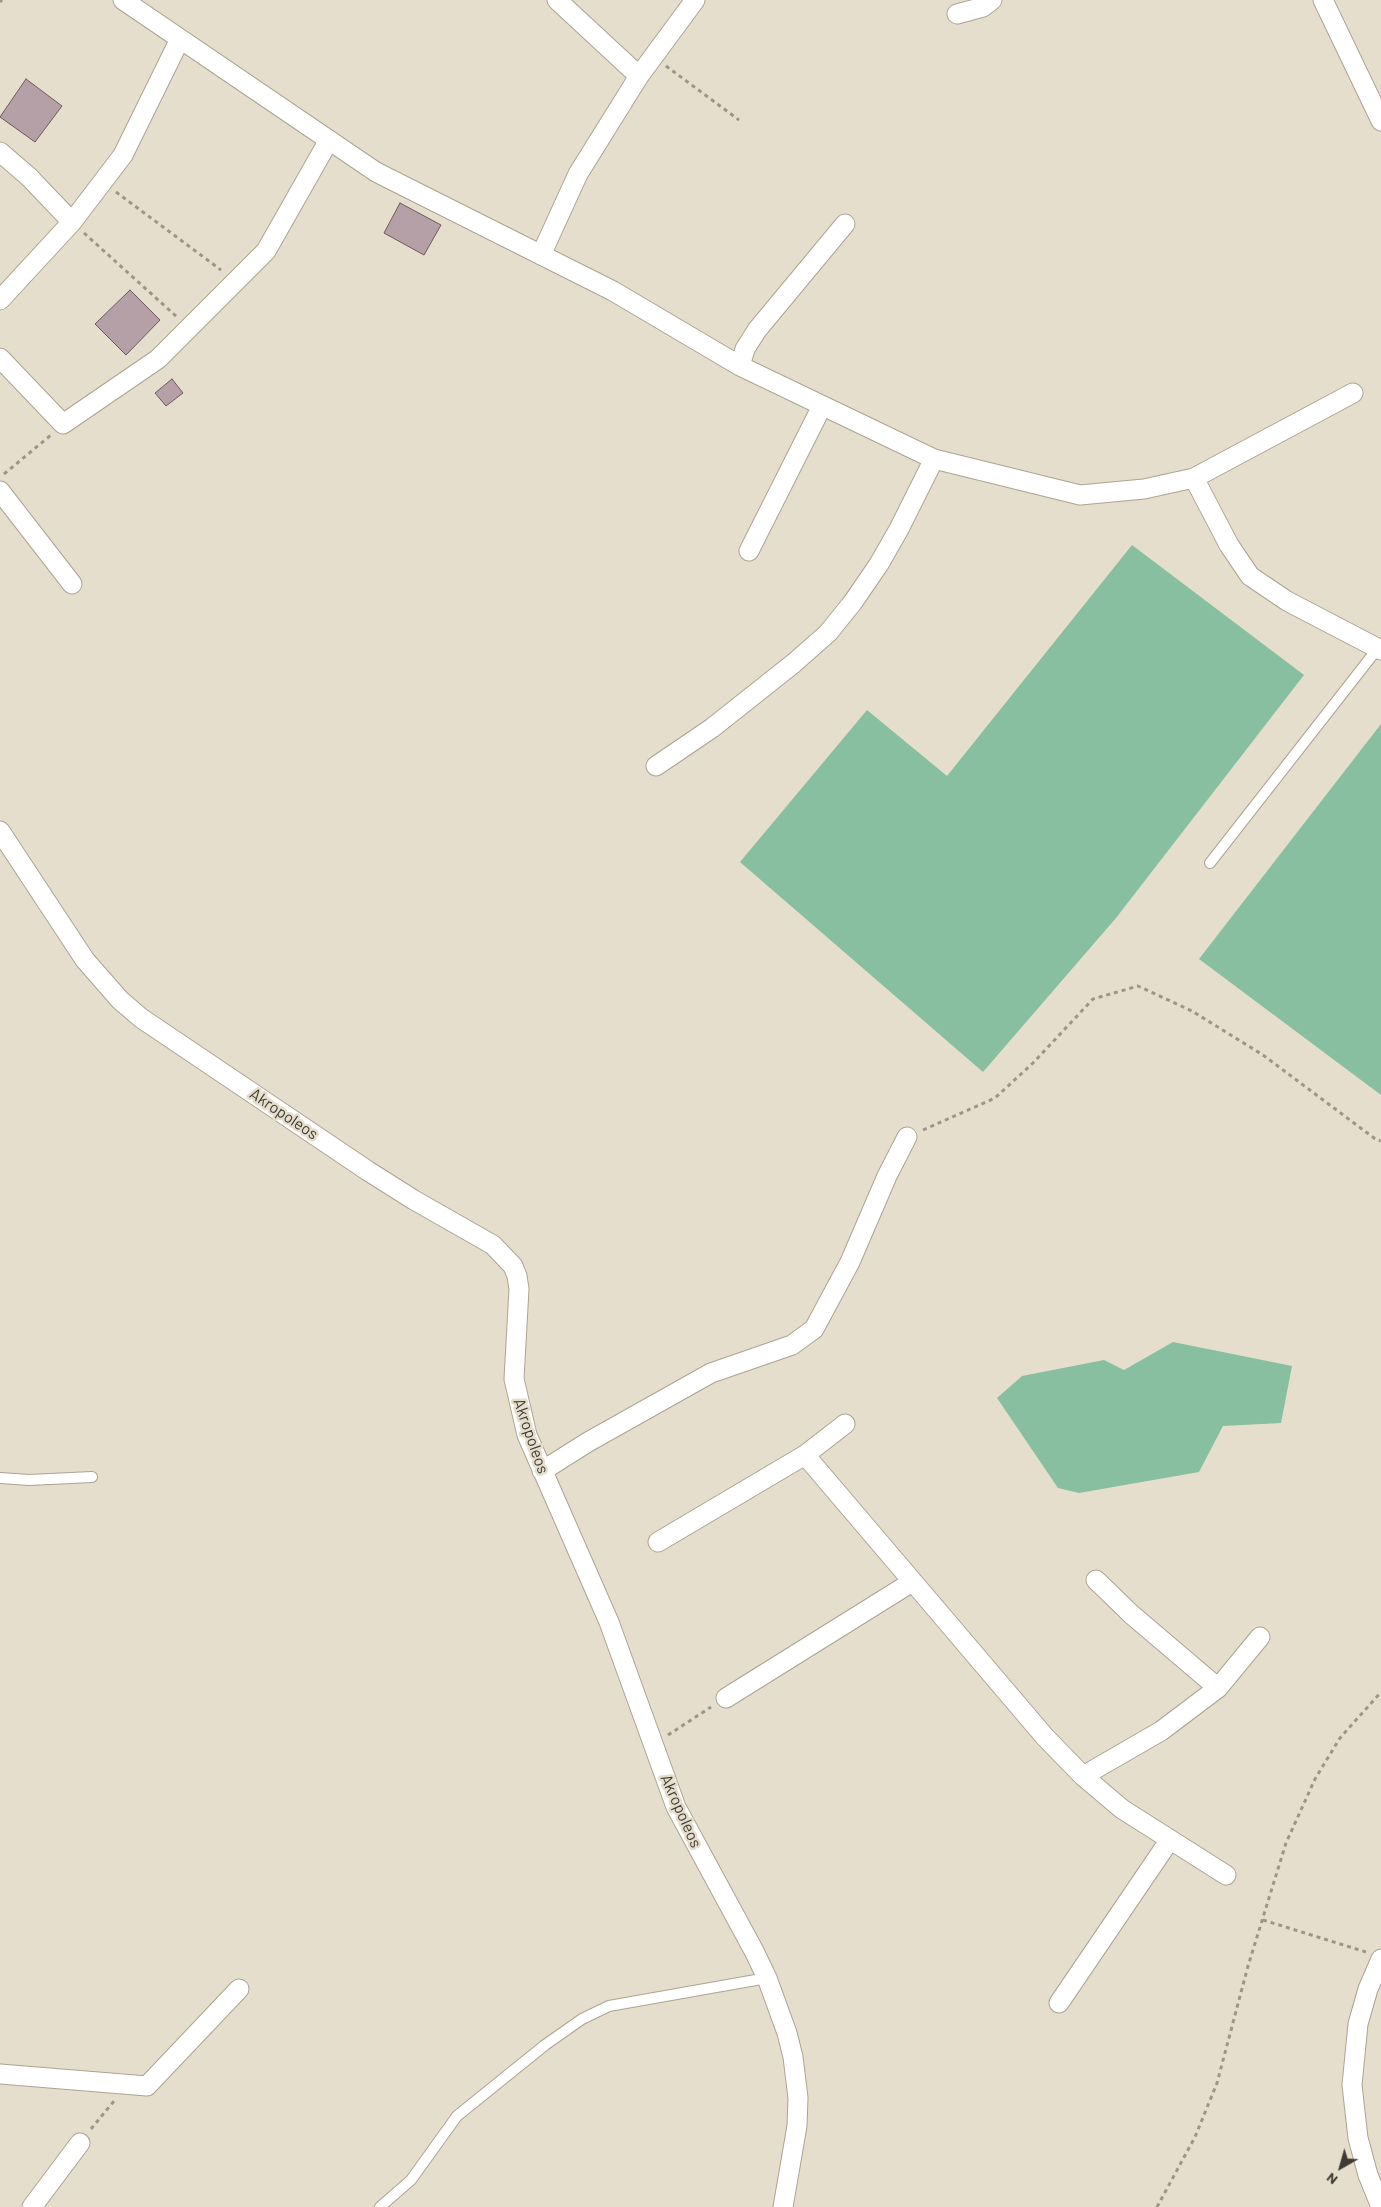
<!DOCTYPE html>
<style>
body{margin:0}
#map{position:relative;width:1381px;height:2207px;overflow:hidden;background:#e6decc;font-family:Barlow,sans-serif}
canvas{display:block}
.north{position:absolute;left:1316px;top:2142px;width:50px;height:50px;-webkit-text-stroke:4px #e6decc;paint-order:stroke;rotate:218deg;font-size:14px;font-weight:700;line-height:20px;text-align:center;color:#3e3b34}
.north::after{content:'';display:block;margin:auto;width:18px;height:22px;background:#3e3b34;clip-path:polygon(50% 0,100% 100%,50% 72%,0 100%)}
</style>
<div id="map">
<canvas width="1381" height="2207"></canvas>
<div class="north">N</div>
</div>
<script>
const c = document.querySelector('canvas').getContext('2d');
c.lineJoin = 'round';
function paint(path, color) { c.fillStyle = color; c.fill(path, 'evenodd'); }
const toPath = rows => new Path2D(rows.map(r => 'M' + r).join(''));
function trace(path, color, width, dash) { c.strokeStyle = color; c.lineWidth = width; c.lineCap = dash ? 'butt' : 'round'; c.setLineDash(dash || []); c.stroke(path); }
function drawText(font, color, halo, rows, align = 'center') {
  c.font = font + ' Barlow,sans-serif'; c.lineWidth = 5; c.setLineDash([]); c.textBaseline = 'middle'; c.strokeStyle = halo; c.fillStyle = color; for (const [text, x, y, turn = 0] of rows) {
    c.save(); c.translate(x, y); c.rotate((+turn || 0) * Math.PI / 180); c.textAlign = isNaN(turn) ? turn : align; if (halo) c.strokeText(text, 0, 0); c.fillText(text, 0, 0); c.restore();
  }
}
paint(toPath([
 [1132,545,1304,675,1116,918,983,1072,740,862,867,710,947,776],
 [1381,724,1381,1095,1199,959],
 [1173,1342,1292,1366,1281,1423,1223,1426,1199,1472,1079,1493,1058,1488,997,1398,1022,1376,1104,1360,1124,1370]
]), '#87bfa0');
const building = toPath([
 [26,79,62,106,35,142,0,117,26,79],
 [400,203,441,225,424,255,384,233,400,203],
 [130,290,160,320,126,355,95,324,130,290],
 [172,379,183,393,166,406,155,393,172,379]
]);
paint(building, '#b5a0a7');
trace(building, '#6c595f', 1);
const lane = toPath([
 [1210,863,1378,648],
 [0,1478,29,1480,92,1477],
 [380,2207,411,2180,457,2116,545,2045,582,2019,609,2006,767,1978]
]);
const street = toPath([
 [123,0,376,172,613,291,740,366,934,459,1080,495,1144,489,1194,478,1353,393],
 [557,0,639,76],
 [1323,0,1381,121],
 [957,14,983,7,992,0],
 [0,152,29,177,72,222],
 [541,255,578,174,639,76,695,0],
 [0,300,72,222,123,155,180,39],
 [0,358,63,424,158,359,266,251,329,140],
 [740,366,745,349,757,330,845,224],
 [1194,478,1229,545,1250,576,1287,601,1381,650],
 [0,491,72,584],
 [749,551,822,406],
 [656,766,712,728,794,663,828,633,853,602,879,564,899,529,934,459],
 [0,831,85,960,120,1000,141,1018,368,1171,414,1200,493,1245,513,1266,517,1276,519,1289,514,1379,527,1435,609,1622,676,1807,754,1951,767,1978,787,2033,793,2057,798,2098,797,2126,783,2207],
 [805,1455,1045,1737,1083,1776,1122,1809,1226,1875],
 [542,1471,588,1442,711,1373,792,1345,814,1329,850,1262,887,1176,907,1137],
 [658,1542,805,1455,845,1424],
 [1096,1580,1131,1614,1218,1688],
 [726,1698,912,1582],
 [1083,1776,1161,1731,1218,1688,1260,1637],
 [1059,2003,1169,1841],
 [0,2074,147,2086,239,1989],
 [32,2207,80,2143],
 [1381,2207,1368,2175,1358,2138,1352,2085,1358,2024,1368,1989,1381,1959]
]);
trace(lane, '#aba492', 12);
trace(street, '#aba492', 21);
trace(toPath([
 [0,2,2,0],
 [666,66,739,120],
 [116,192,221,270],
 [84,233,177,317],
 [4,474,51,435],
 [923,1130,995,1098,1033,1063,1093,999,1138,986,1192,1011,1263,1055,1374,1138,1381,1141],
 [668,1735,711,1707],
 [1263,1920,1366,1952],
 [91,2129,114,2101],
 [1157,2207,1195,2137,1217,2083,1248,1966,1286,1843,1315,1779,1340,1738,1381,1692]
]), '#9c9689', 3, [4, 4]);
trace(lane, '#fff', 10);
trace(street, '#fff', 19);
drawText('16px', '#3e3b34', '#e6decc', [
 ["Akropoleos",284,1114,34],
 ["Akropoleos",531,1436,71],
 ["Akropoleos",681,1811,66]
]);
</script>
